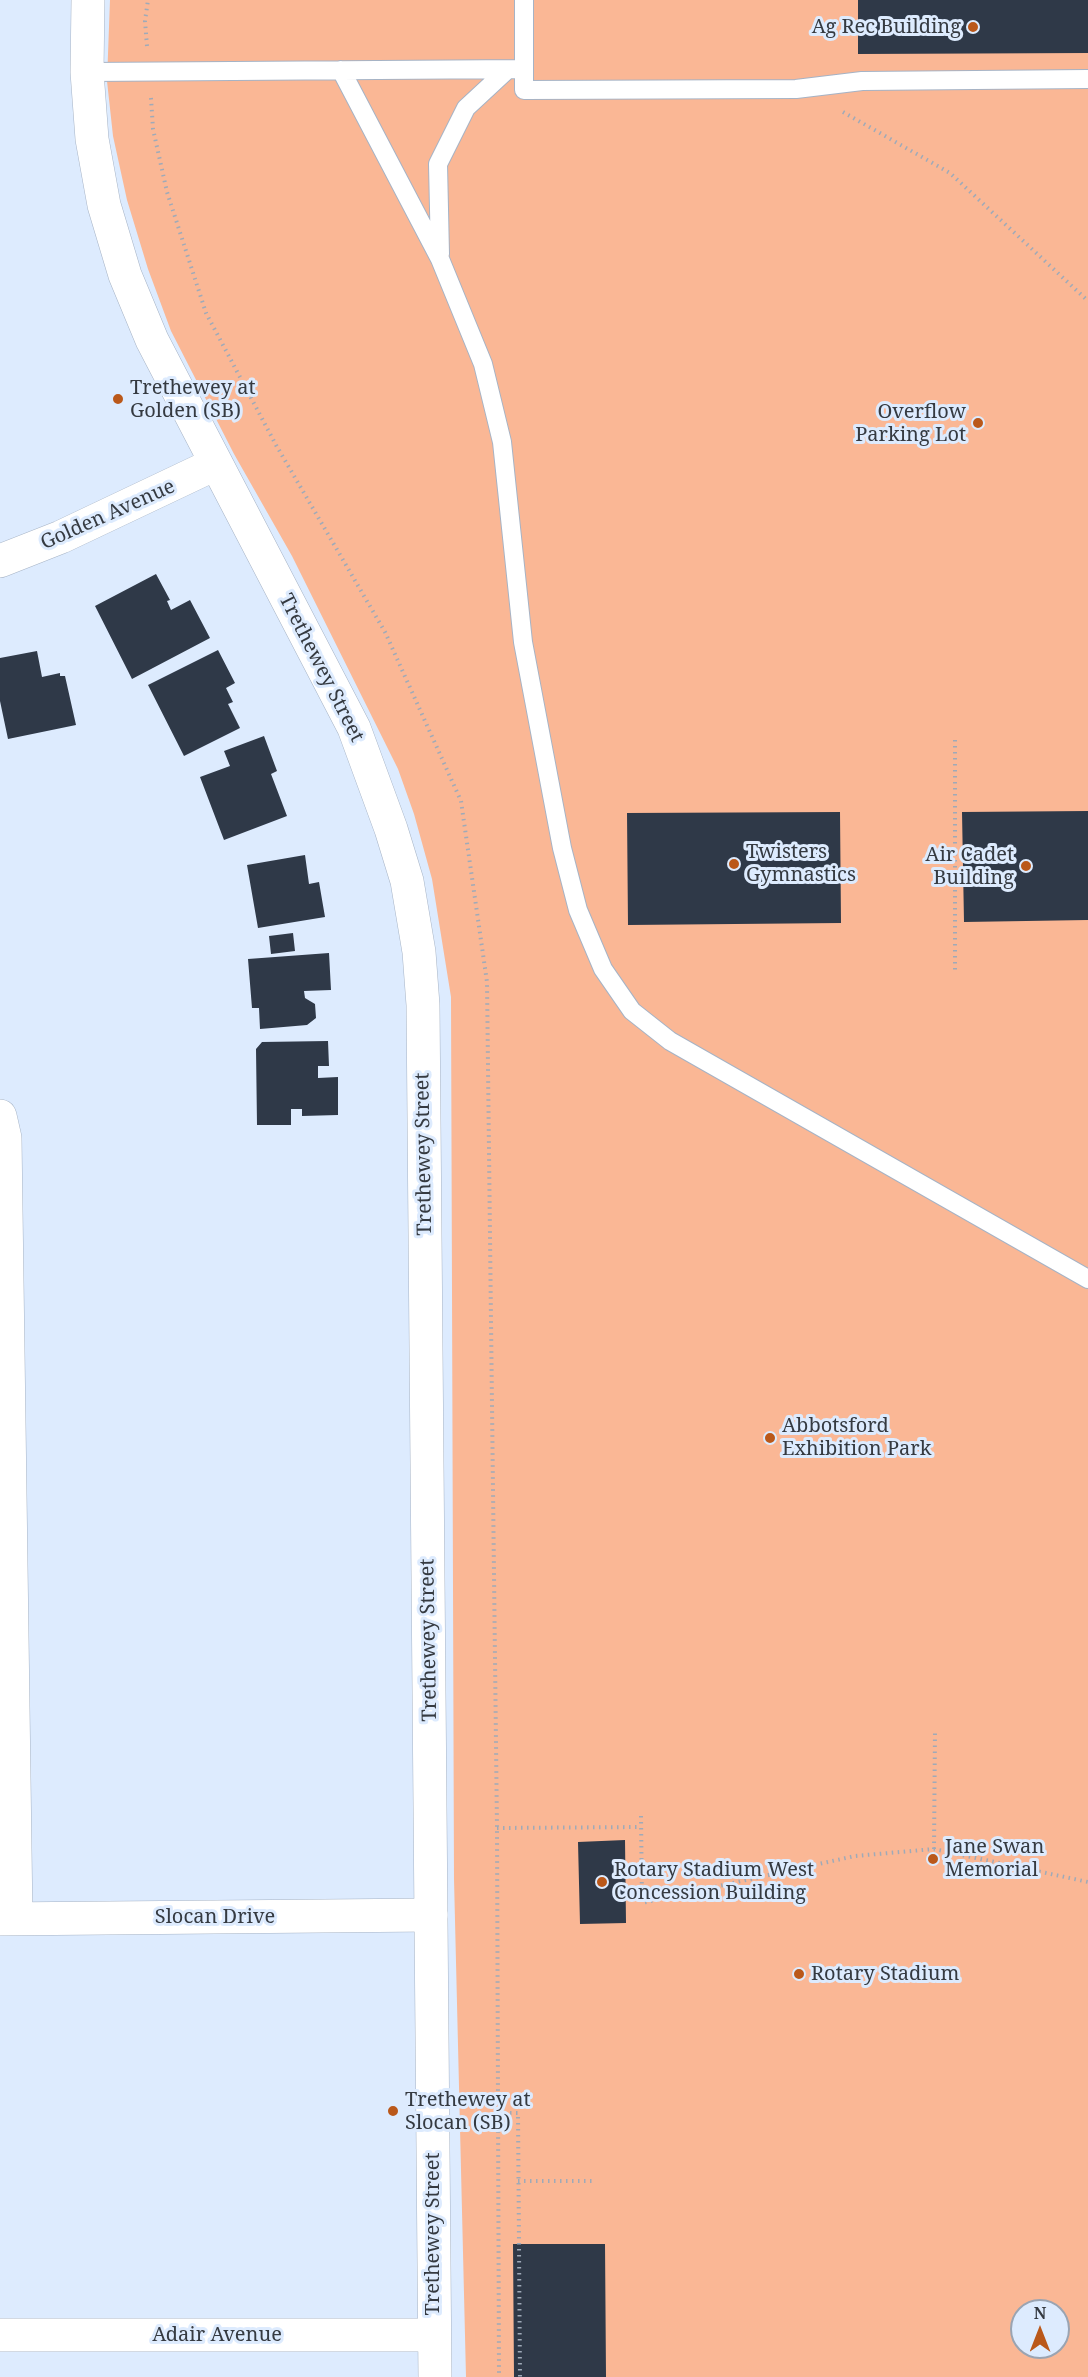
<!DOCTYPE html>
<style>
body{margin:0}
#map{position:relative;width:1088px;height:2377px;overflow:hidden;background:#ddebfe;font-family:"Noto Serif",serif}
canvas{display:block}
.north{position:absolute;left:1010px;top:2299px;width:60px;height:60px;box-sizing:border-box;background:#ddebfe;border:2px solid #9aa4b2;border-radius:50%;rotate:0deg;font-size:16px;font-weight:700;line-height:24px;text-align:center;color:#353a41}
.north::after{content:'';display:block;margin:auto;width:21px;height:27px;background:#ba581a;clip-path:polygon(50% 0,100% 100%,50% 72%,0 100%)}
</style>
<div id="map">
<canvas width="1088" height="2377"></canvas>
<div class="north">N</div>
</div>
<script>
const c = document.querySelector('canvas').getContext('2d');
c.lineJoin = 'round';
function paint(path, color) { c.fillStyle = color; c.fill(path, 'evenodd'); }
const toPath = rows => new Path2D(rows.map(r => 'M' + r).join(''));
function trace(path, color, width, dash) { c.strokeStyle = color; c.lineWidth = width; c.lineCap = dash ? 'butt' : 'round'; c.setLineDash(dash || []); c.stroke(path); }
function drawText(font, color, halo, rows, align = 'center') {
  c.font = font + ' "Noto Serif",serif'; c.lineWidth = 6; c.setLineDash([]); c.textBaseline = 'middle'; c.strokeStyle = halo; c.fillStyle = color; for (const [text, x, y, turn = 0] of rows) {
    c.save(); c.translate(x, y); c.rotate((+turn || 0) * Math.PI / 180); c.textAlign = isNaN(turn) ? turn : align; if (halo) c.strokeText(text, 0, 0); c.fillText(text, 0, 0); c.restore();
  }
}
paint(toPath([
 [110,0,1088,0,1088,2377,466,2377,454,1879,451,997,432,879,414,814,398,769,292,556,234,454,171,331,148,269,127,200,113,136,107,81],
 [1022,2311,1058,2311,1058,2347,1022,2347]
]), '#fab795');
paint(toPath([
 [858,0,1088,0,1088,53,858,54],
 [156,574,170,600,167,601,171,610,190,600,210,638,132,679,95,606],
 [218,650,235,683,226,688,233,702,228,704,240,728,184,756,148,685],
 [37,651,42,677,60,673,60,676,65,676,76,725,8,739,0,701,0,658],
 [264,736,277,771,271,774,287,816,224,840,200,777,230,766,224,751],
 [1088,811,1088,920,964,922,962,812],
 [840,812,841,923,628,925,627,813],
 [305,855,309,884,319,882,325,917,258,928,247,865],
 [293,933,295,951,271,954,269,936],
 [329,953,331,990,304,991,305,998,315,1004,316,1018,307,1025,260,1029,259,1008,252,1008,248,959],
 [328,1041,329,1066,318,1066,318,1078,338,1077,338,1115,302,1116,302,1109,291,1109,291,1125,257,1125,256,1049,262,1042],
 [625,1840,626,1923,580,1924,578,1842],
 [513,2244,605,2244,606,2377,514,2377]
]), '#2f3948');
const service = toPath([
 [524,0,524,90,796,89,862,81,1088,79],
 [341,70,440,259,483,364,502,442,523,642,562,848,578,910,603,969,632,1011,670,1041,1088,1279],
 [87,72,523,69],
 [440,254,438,164,466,108,507,70]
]);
const minor = toPath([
 [0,561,61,537,215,464],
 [0,1116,5,1138,16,1919],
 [0,1919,431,1915],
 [0,2335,434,2335]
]);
const tertiary = toPath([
 [88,0,87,72,92,139,104,205,125,275,152,340,354,728,391,829,407,881,419,952,423,1005,435,2377]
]);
trace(service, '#a6b3c5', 20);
trace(minor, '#a6b3c5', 34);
trace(tertiary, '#a6b3c5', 34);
trace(toPath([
 [147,46,145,21,148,0],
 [151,98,153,129,167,192,206,313,276,445,385,632,461,801,487,982,497,1828,499,2377],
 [843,112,950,173,1088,301],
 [955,740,955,972],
 [641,1816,642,1903,855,1856,934,1849,1088,1882],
 [497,1828,641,1827],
 [934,1849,935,1731],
 [498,2113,518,2113,520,2377],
 [518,2181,596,2181]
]), '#9faab8', 4, [1.5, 4.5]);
trace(service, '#fff', 18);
trace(minor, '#fff', 33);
trace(tertiary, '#fff', 33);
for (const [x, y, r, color] of [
 [973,27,6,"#ba581a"],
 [118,399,6,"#ba581a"],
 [978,423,6,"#ba581a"],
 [734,864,6,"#ba581a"],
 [1026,866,6,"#ba581a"],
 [770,1438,6,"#ba581a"],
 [933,1859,6,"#ba581a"],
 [602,1882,6,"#ba581a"],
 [799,1974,6,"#ba581a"],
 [393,2111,6,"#ba581a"]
]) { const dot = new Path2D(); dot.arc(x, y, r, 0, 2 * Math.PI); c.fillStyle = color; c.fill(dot); trace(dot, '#ddebfe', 2); }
drawText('20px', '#353a41', '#ddebfe', [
 ["Ag Rec Building",961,27,"right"],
 ["Trethewey at",130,388],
 ["Golden (SB)",130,411],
 ["Overflow",966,412,"right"],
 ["Parking Lot",966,435,"right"],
 ["Twisters",746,852],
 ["Gymnastics",746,875],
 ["Air Cadet",1014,855,"right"],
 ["Building",1014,878,"right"],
 ["Abbotsford",782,1426],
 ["Exhibition Park",782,1449],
 ["Jane Swan",945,1847],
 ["Memorial",945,1870],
 ["Rotary Stadium West",614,1870],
 ["Concession Building",614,1893],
 ["Rotary Stadium",811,1974],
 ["Trethewey at",405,2100],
 ["Slocan (SB)",405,2123]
], 'left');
drawText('20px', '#353a41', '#ddebfe', [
 ["Golden Avenue",108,515,-24],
 ["Trethewey Street",321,668,63],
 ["Trethewey Street",424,1154,-91],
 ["Trethewey Street",429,1640,-91],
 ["Slocan Drive",215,1917],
 ["Trethewey Street",433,2234,-90],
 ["Adair Avenue",217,2335]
]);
</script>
